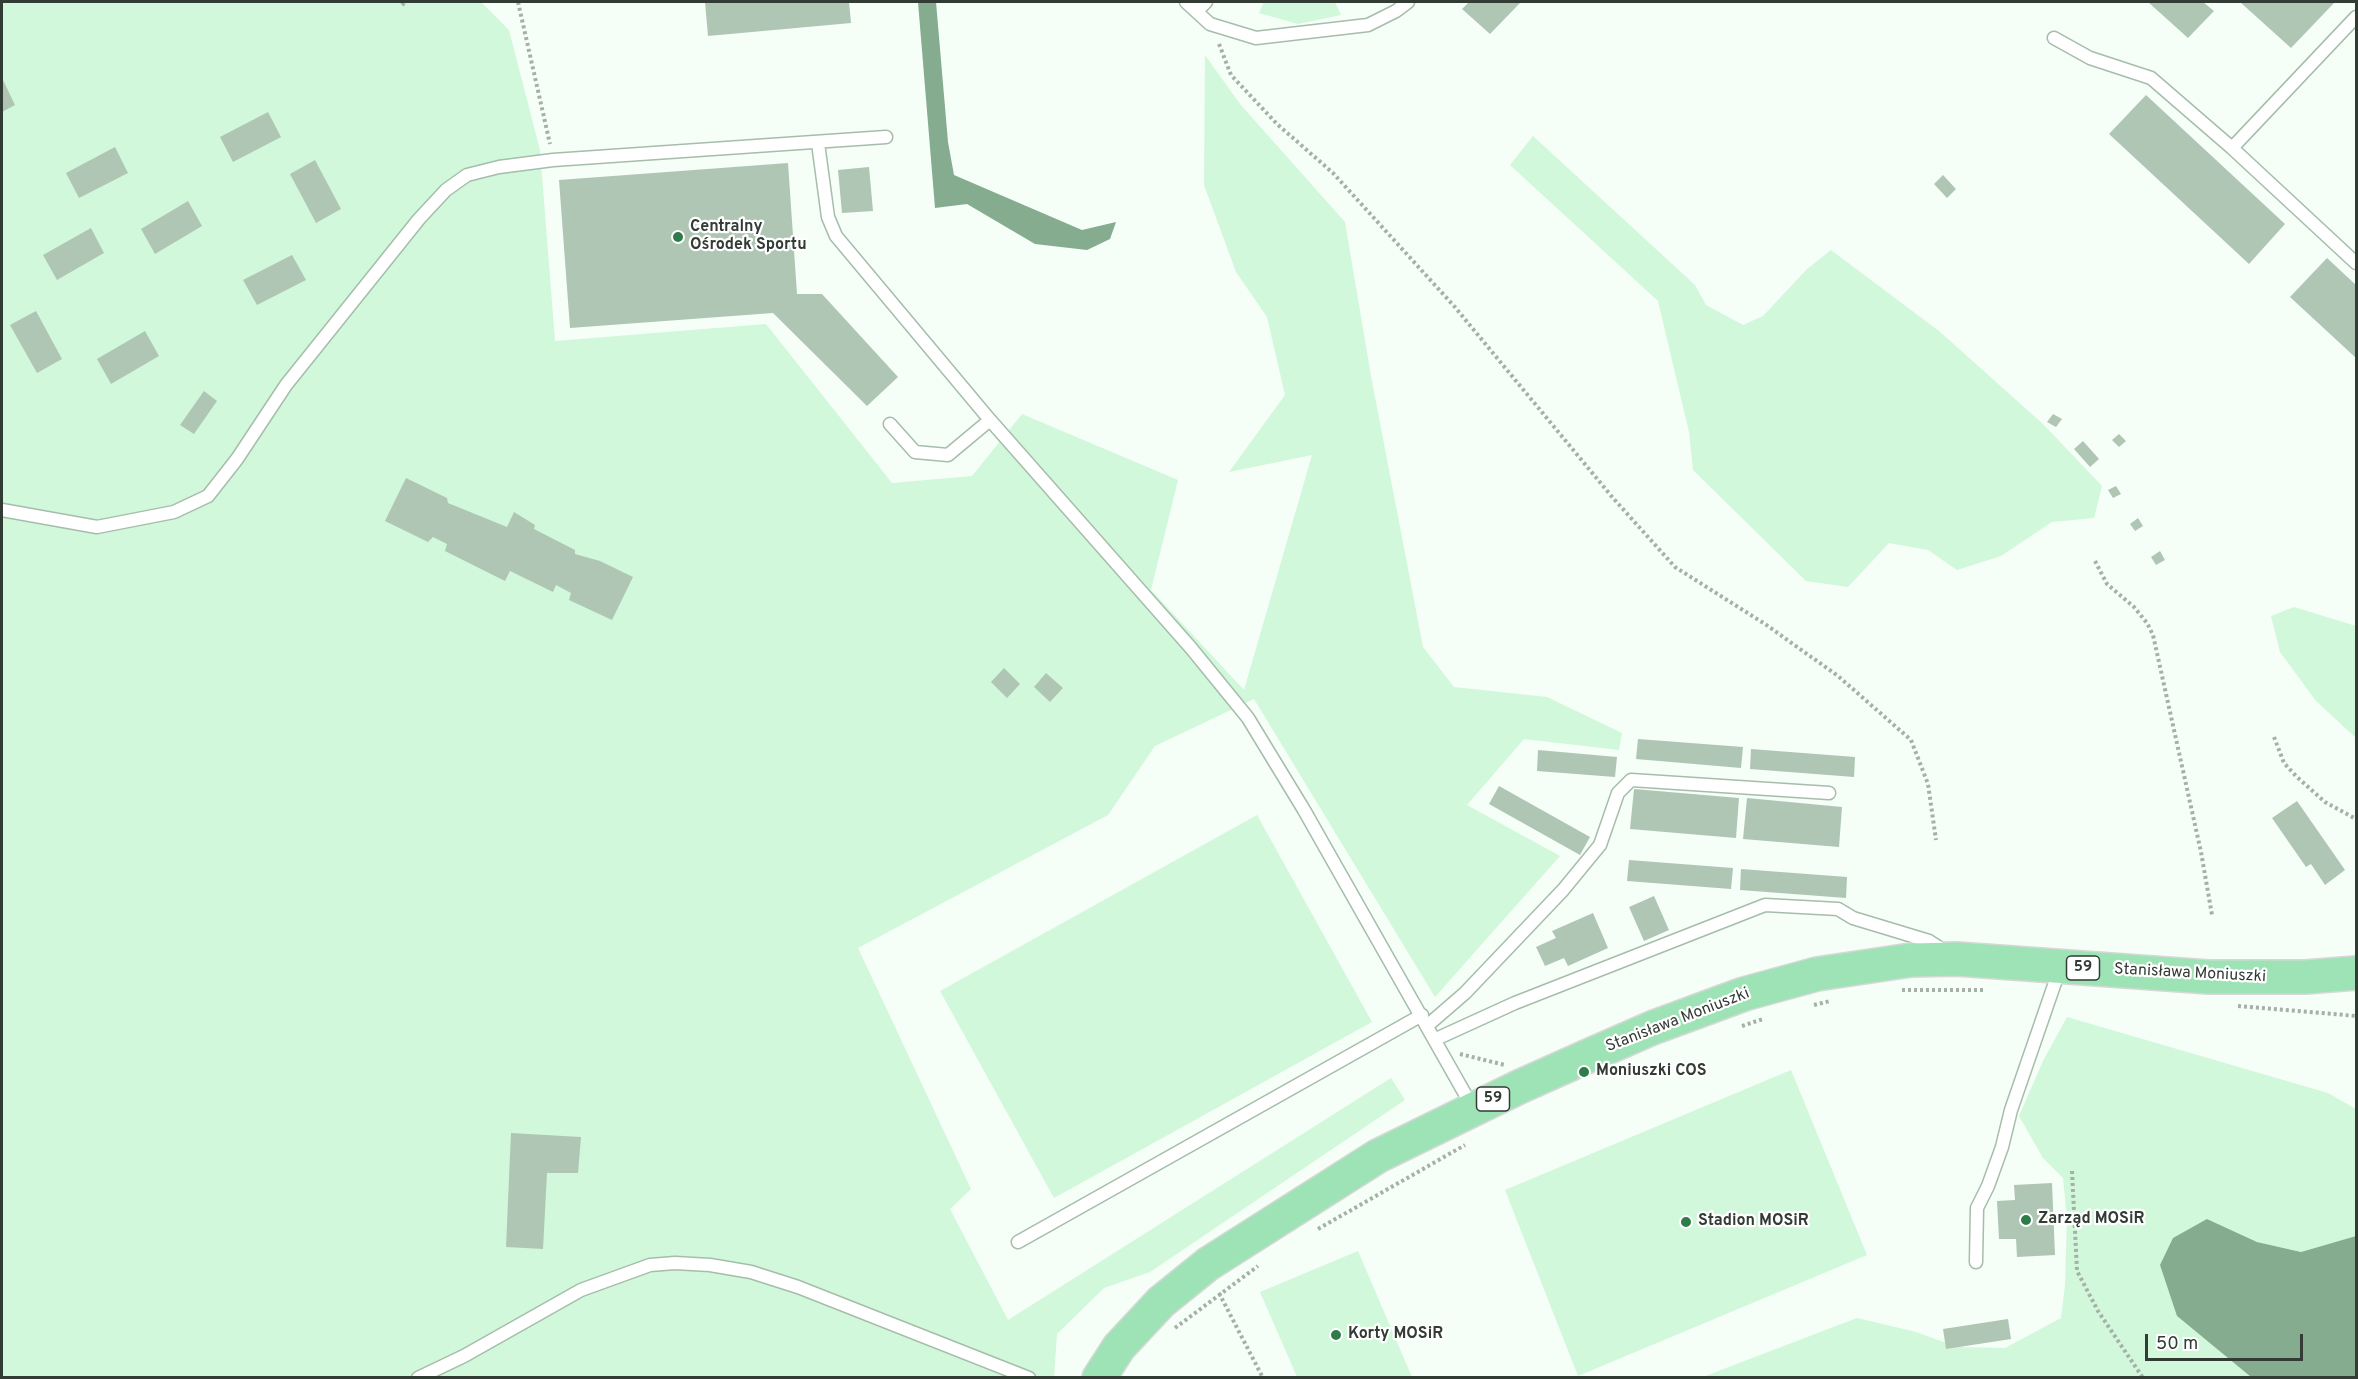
<!DOCTYPE html>
<meta charset="utf-8">
<style>
body{margin:0}
#map{position:relative;width:2358px;height:1379px;overflow:hidden;background:#f5fef7;font-family:Overpass,sans-serif}
canvas{display:block}
.frame{position:absolute;inset:0;border:3px solid #323b34;pointer-events:none}
.scale{position:absolute;left:2145px;top:1334px;width:158px;height:27px;box-sizing:border-box;border:3px solid #323b34;border-top:0;padding-left:8px;font-size:18px;line-height:21px;white-space:nowrap;color:#323b34;-webkit-text-stroke:4px #fff;paint-order:stroke}
</style>
<div id="map">
<canvas width="2358" height="1379"></canvas>
<div class="frame"></div>
<div class="scale">50 m</div>
</div>
<script>
const c = document.querySelector('canvas').getContext('2d');
c.lineJoin = 'round';
function paint(path, color) { c.fillStyle = color; c.fill(path, 'evenodd'); }
const toPath = rows => new Path2D(rows.map(r => 'M' + r).join(''));
function trace(path, color, width, dash) { c.strokeStyle = color; c.lineWidth = width; c.lineCap = dash ? 'butt' : 'round'; c.setLineDash(dash || []); c.stroke(path); }
function drawText(font, color, halo, rows, align = 'center') {
  c.font = font + ' Overpass,sans-serif'; c.lineWidth = 4.5; c.setLineDash([]); c.textBaseline = 'middle'; c.strokeStyle = halo; c.fillStyle = color; for (const [text, x, y, turn = 0] of rows) {
    c.save(); c.translate(x, y); c.rotate((+turn || 0) * Math.PI / 180); c.textAlign = isNaN(turn) ? turn : align; if (halo) c.strokeText(text, 0, 0); c.fillText(text, 0, 0); c.restore();
  }
}
paint(toPath([
 [2,2,481,2,509,30,540,150,555,341,766,324,892,483,972,476,1022,414,1178,480,1151,590,1244,690,1312,455,1229,472,1285,395,1267,317,1236,272,1204,185,1205,55,1240,104,1345,222,1371,376,1423,647,1454,687,1547,697,1622,733,1619,750,1524,739,1467,805,1560,856,1435,997,1254,699,1155,746,1108,815,858,948,971,1189,950,1209,1008,1320,1391,1078,1405,1100,1150,1272,1104,1288,1057,1334,1054,1377,2,1378],
 [1264,2,1335,2,1341,15,1298,24,1259,13],
 [1533,136,1695,285,1706,305,1743,325,1763,316,1807,269,1831,250,1939,331,2043,424,2102,486,2094,518,2052,522,2001,556,1957,570,1928,550,1889,543,1848,587,1806,581,1693,470,1689,432,1658,301,1510,165],
 [2294,607,2356,626,2356,738,2316,701,2280,652,2271,616],
 [1257,815,1372,1022,1054,1198,940,991],
 [2067,1017,2328,1093,2356,1109,2356,1236,2301,1252,2257,1242,2207,1219,2177,1316,2251,1377,1700,1378,1857,1318,1916,1332,1957,1347,2005,1348,2061,1318,2065,1285,2067,1218,2063,1178,2043,1158,2019,1116,2043,1061],
 [1791,1070,1867,1255,1578,1376,1505,1190],
 [1358,1251,1412,1377,1297,1377,1260,1292]
]), '#d1f8da');
paint(toPath([
 [918,2,936,2,948,142,954,175,1082,230,1116,222,1110,239,1087,250,1035,244,967,204,935,208],
 [2207,1219,2257,1242,2301,1252,2356,1236,2356,1377,2251,1377,2177,1316,2160,1265,2173,1238]
]), '#86ac90');
paint(toPath([
 [705,2,849,2,851,23,708,36],
 [1469,2,1521,2,1490,34,1462,9],
 [2148,2,2203,2,2214,11,2188,38],
 [2240,2,2335,2,2291,48],
 [2,78,15,105,2,112],
 [2146,95,2285,224,2249,264,2109,134],
 [268,112,281,137,233,162,220,137],
 [115,147,128,173,79,198,66,173],
 [315,160,341,209,316,223,290,174],
 [788,163,797,294,822,294,898,377,867,406,773,313,570,328,559,180],
 [869,167,873,211,842,213,838,170],
 [1943,175,1956,189,1947,198,1934,184],
 [188,201,202,226,155,254,141,229],
 [91,228,104,253,57,280,43,255],
 [292,255,306,280,257,305,243,280],
 [2327,258,2356,285,2356,358,2290,297],
 [36,311,62,359,37,373,10,325],
 [145,331,159,356,111,384,97,359],
 [204,391,217,401,194,434,180,425],
 [2053,414,2062,419,2056,427,2047,422],
 [2119,434,2126,441,2119,447,2112,440],
 [2083,441,2099,459,2090,467,2074,449],
 [406,478,447,498,448,503,507,527,514,512,535,525,534,529,575,550,575,554,600,561,633,577,612,620,569,600,571,593,556,585,553,592,510,571,505,581,445,551,447,544,433,537,428,542,385,521],
 [2116,486,2121,494,2113,498,2108,490],
 [2138,518,2143,526,2135,531,2130,524],
 [2160,551,2165,560,2156,565,2151,557],
 [1004,668,1020,684,1007,698,991,682],
 [1046,673,1063,688,1050,702,1034,687],
 [1638,739,1743,747,1741,768,1636,759],
 [1751,749,1855,757,1854,777,1750,769],
 [1538,750,1617,757,1615,777,1537,771],
 [1499,786,1590,837,1580,855,1489,804],
 [1634,789,1739,798,1736,838,1630,829],
 [1747,798,1842,807,1839,847,1743,839],
 [2297,801,2345,870,2325,885,2311,864,2306,867,2272,818],
 [1629,860,1733,868,1731,889,1627,881],
 [1741,869,1847,877,1846,898,1740,890],
 [1654,896,1669,930,1644,941,1629,907],
 [1593,913,1608,948,1568,966,1564,958,1545,966,1536,947,1556,938,1552,931],
 [511,1133,581,1137,578,1173,547,1173,543,1249,506,1247],
 [2052,1183,2055,1255,2017,1257,2016,1239,1999,1239,1997,1201,2015,1200,2014,1185],
 [2008,1319,2011,1339,1946,1349,1943,1329]
]), '#afc6b4');
const lane = toPath([
 [1186,2,1210,24,1256,38,1368,25,1396,11,1408,2],
 [1197,11,1206,2],
 [2054,38,2090,58,2151,78,2232,148,2356,263],
 [818,143,828,217,836,236,990,420,1191,648,1248,718,1304,810,1473,1108],
 [2232,148,2356,17],
 [890,424,915,452,948,455,990,420],
 [2,510,97,527,174,512,208,496,237,459,286,385,419,219,446,190,467,175,499,167,553,160,886,137],
 [1428,1025,1465,993,1563,890,1600,845,1618,793,1631,780,1829,793],
 [1436,1039,1515,1003,1765,905,1838,909,1853,918,1929,941,1946,952],
 [1018,1242,1422,1015],
 [1976,1262,1977,1208,1988,1186,2002,1147,2011,1110,2060,968],
 [418,1378,464,1356,581,1290,650,1265,675,1263,710,1265,751,1272,798,1287,1029,1378]
]);
const primary = toPath([
 [1099,1378,1119,1347,1161,1302,1208,1264,1378,1156,1519,1087,1586,1057,1652,1028,1744,994,1817,974,1911,960,1957,959,2209,977,2305,977,2356,973]
]);
trace(lane, '#a6bdab', 15);
trace(primary, '#d6d8d6', 36);
trace(toPath([
 [518,2,550,144],
 [402,5,405,2],
 [1219,44,1231,75,1277,124,1333,173,1454,306,1613,498,1675,567,1765,624,1838,676,1911,740,1928,784,1936,840],
 [2095,561,2107,584,2134,607,2147,623,2153,635,2201,852,2212,915],
 [2274,737,2284,763,2296,776,2325,802,2356,819],
 [1902,990,1985,990],
 [1814,1005,1830,1001],
 [2238,1006,2356,1016],
 [1742,1026,1763,1019],
 [1460,1054,1505,1065],
 [2072,1171,2077,1271,2098,1311,2143,1378],
 [1318,1229,1465,1145],
 [1219,1293,1263,1378],
 [1175,1328,1258,1266]
]), '#a6afa8', 4, [3, 3]);
trace(lane, '#fff', 12);
trace(primary, '#9ee3b6', 33);
for (const [x, y, r, color] of [
 [678,237,6,"#2f7c4b"],
 [1584,1072,6,"#2f7c4b"],
 [2026,1220,6,"#2f7c4b"],
 [1686,1222,6,"#2f7c4b"],
 [1336,1335,6,"#2f7c4b"]
]) { const dot = new Path2D(); dot.arc(x, y, r, 0, 2 * Math.PI); c.fillStyle = color; c.fill(dot); trace(dot, '#fff', 2); }
for (const [x, y, w] of [
 [2083,968,33],
 [1493,1099,33]
]) { const box = new Path2D(); box.roundRect(x - w / 2, y - 12, w, 24, 4.5); c.fillStyle = '#fff'; c.fill(box); trace(box, '#323b34', 1.5); }
drawText('bold 15px', '#323b34', null, [
 ["59",2083,968],
 ["59",1493,1099]
]);
drawText('bold 16px', '#323b34', '#fff', [
 ["Centralny",690,228],
 ["Ośrodek Sportu",690,246],
 ["Moniuszki COS",1596,1072],
 ["Zarząd MOSiR",2038,1220],
 ["Stadion MOSiR",1698,1222],
 ["Korty MOSiR",1348,1335]
], 'left');
drawText('16px', '#323b34', '#fff', [
 ["Stanisława Moniuszki",2190,974,3],
 ["Stanisława Moniuszki",1678,1021,-21]
]);
</script>
